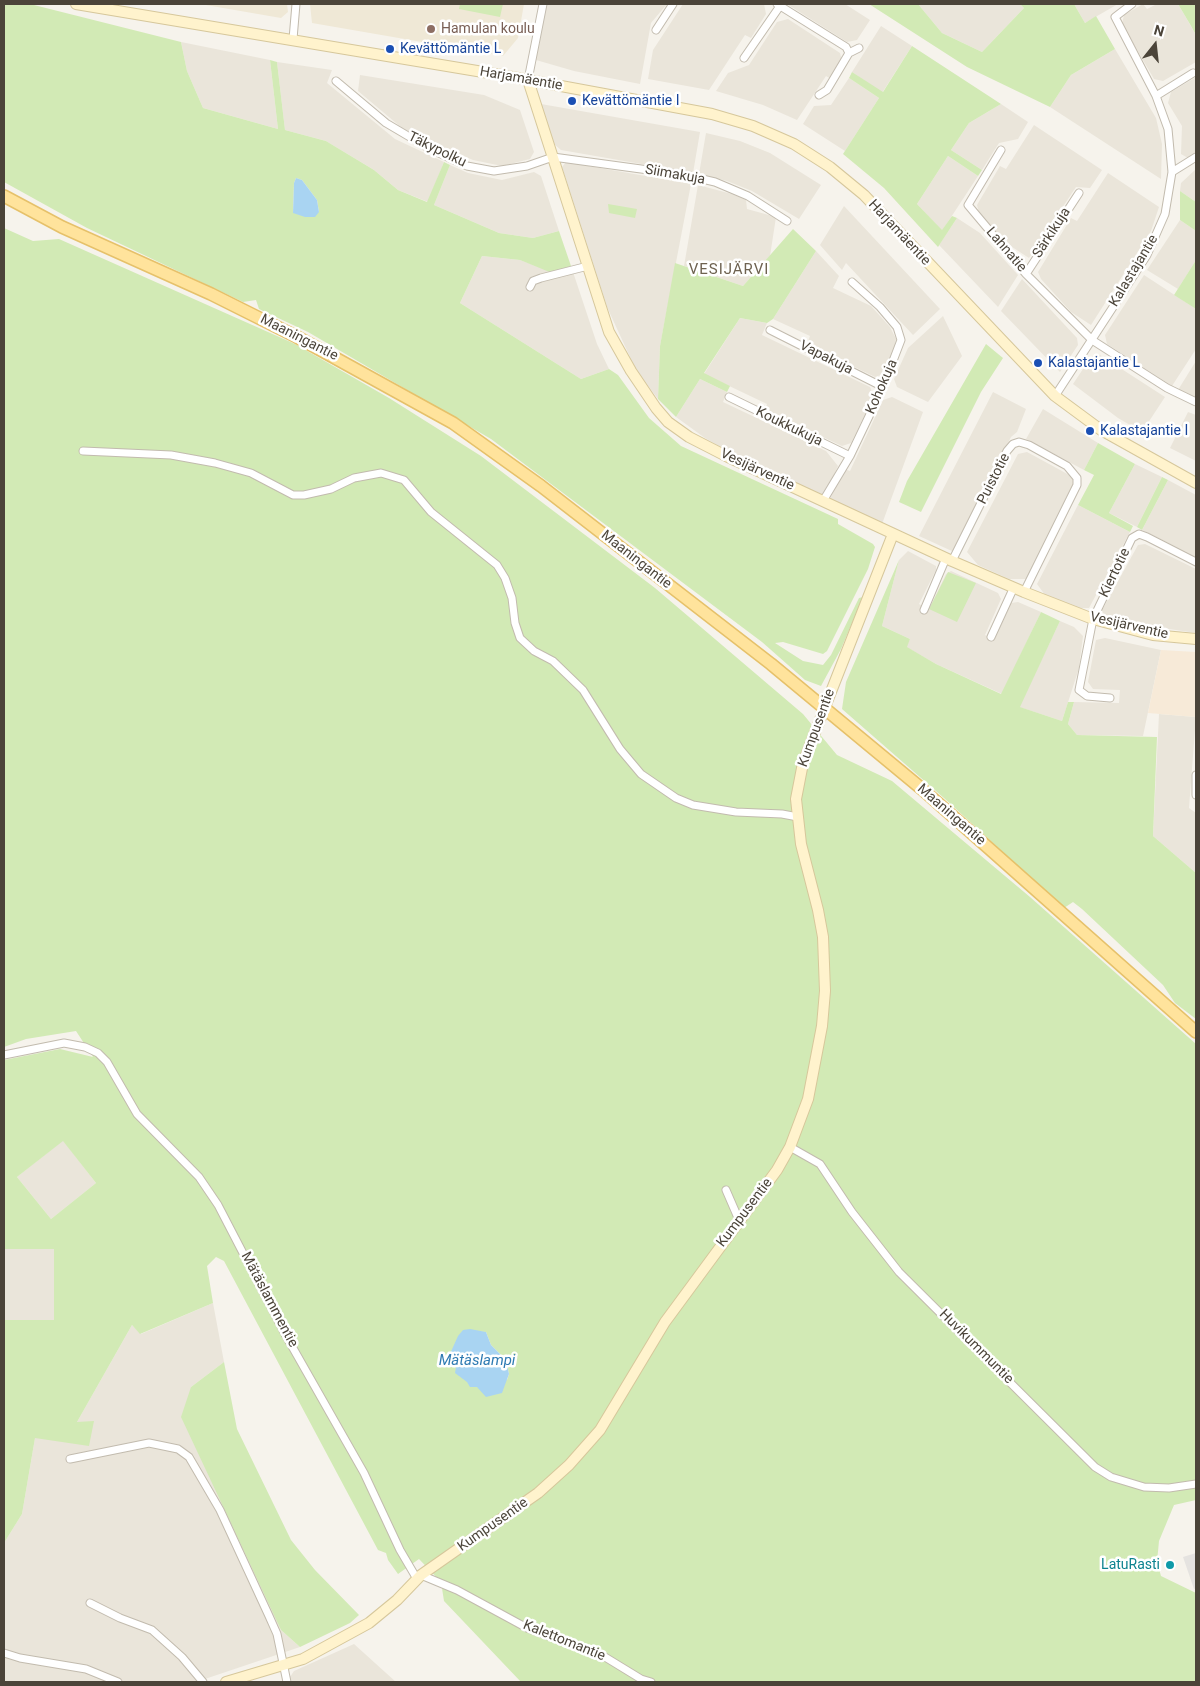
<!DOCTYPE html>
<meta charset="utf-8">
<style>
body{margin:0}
#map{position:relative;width:1200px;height:1686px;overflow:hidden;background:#f6f3ec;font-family:Roboto,sans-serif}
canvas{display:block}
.frame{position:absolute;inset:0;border:5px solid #4b4439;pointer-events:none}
.north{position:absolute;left:1130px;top:20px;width:50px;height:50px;-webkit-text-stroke:4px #fff;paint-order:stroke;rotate:16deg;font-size:14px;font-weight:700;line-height:20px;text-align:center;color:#4b4439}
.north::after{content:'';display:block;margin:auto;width:18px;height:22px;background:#4b4439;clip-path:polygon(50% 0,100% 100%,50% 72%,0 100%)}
</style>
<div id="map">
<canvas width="1200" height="1686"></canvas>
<div class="frame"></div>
<div class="north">N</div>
</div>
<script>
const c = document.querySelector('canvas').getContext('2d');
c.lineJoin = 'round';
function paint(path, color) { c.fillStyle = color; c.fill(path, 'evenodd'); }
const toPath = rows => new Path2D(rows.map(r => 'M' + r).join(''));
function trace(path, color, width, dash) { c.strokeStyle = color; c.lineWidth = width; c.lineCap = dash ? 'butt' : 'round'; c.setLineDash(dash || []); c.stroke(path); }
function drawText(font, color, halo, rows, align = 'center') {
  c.font = font + ' Roboto,sans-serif'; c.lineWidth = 5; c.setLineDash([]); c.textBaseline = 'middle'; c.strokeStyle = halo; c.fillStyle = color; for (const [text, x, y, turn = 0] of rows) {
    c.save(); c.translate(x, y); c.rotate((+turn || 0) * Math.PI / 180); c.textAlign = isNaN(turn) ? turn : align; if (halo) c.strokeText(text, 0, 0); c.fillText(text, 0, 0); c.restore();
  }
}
paint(toPath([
 [547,4,667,4,651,23,640,84,574,71,536,60],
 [683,4,764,4,766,14,751,38,745,35,709,90,648,79,653,50],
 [787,4,845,4,870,20,857,40,847,42],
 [918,4,1020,4,1024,8,982,52,942,33],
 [1074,4,1118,4,1085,23],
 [1143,4,1147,9,1157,4,1178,4,1196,35,1196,62,1163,81,1154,79,1122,24,1124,15],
 [788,19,840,53,842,62,831,79,826,76,797,120,763,105,716,91,728,73,749,65,777,22],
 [881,26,912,46,882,93,852,72],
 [181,42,270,60,278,129,203,108,187,71],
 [1115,49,1156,118,1162,144,1161,179,1050,107,1071,75],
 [277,62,332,70,327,83,395,139,444,162,428,202,398,190,374,170,326,141,285,130],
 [360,75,484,95,520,110,534,152,530,159,502,166,473,160,426,140,402,128,358,91],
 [1196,77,1196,154,1188,158,1181,154,1182,126,1168,103,1171,92],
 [849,78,879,98,845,151,803,124,814,106,831,105],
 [541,104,700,132,693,173,561,150,554,144],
 [1001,104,1028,122,1018,139,999,143,982,170,951,150,969,123],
 [1034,125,1102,170,1090,188,1076,187,1029,258,1009,245,979,213,977,205,1000,166,1006,169],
 [706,133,740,141,770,153,821,185,799,219,752,191,727,181,699,174],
 [948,156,978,176,942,231,917,204],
 [566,162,691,184,660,346,658,399,636,370,607,307,562,167],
 [450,165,468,173,502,180,534,172,541,176,559,231,533,238,499,233,434,205],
 [1196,169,1196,202,1180,191,1181,183],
 [1108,173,1159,207,1151,231,1091,325,1071,312,1041,279,1038,272,1071,218,1077,221],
 [698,185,732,194,746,200,747,209,776,217,770,256,743,286,684,266],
 [844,206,940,309,913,335,846,263,842,270,820,245],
 [957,218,980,233,1018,275,998,307,939,245],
 [1180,220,1196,231,1196,260,1178,289,1147,270],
 [816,251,839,276,833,288,871,306,890,327,896,339,894,352,884,374,875,377,807,344,810,336,773,319],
 [482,256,520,260,552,272,571,266,597,344,609,369,581,379,460,303],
 [1144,275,1196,309,1196,349,1172,386,1107,344,1105,335],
 [1022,279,1077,338,1078,345,1060,372,1001,311],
 [943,316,962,356,928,402,897,387,894,379,908,348],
 [740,318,767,323,762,335,870,387,874,396,851,443,842,446,765,410,767,404,704,374],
 [1100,355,1165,397,1142,432,1118,418,1073,384,1091,357],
 [1196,361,1196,398,1178,390],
 [700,379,727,392,723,402,826,451,838,466,824,496,726,450,705,438,676,417],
 [993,392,1026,409,1017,432,1011,437,954,552,919,536],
 [892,397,923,412,882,524,830,499,844,469,850,471,883,400],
 [1043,409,1098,443,1084,470,1026,439],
 [1188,412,1196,415,1196,461,1170,448],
 [1027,452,1073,477,1076,485,1027,579,1009,579,978,565,967,552,1018,454],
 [1135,464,1162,477,1137,527,1109,513],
 [1168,480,1196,495,1196,557,1142,530],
 [1078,505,1130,532,1089,608,1074,608,1045,595,1037,584],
 [1145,544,1196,569,1196,633,1109,620,1101,612,1138,545],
 [908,551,936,566,936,570,919,604,924,607,929,609,946,574,951,571,998,593,1001,599,985,635,994,640,1011,603,1018,602,1041,612,1002,694,936,664,906,647,910,639,882,626,899,560],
 [1060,621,1074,627,1083,636,1079,668,1062,721,1019,707],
 [1105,638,1161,650,1143,736,1077,735,1068,724,1074,702,1119,703,1120,690,1093,689,1088,682,1096,640],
 [1159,714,1196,717,1189,808,1196,813,1196,873,1153,836],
 [63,1140,96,1183,51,1219,17,1177],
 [4,1249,54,1249,54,1320,4,1320],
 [213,1303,224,1362,191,1387,281,1630,300,1647,196,1682,4,1682,4,1543,22,1514,35,1438,77,1422,132,1325,141,1334],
 [354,1644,396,1682,292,1682,290,1677,294,1671]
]), '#eae5da');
paint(toPath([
 [1161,650,1196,652,1196,717,1148,713]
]), '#f7ead8');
paint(toPath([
 [200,4,287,4,288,12,281,18],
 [310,4,524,4,518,38,503,56,312,23]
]), '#efe8d6');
paint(toPath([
 [4,4,30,4,181,42,187,71,203,108,278,129,270,60,277,62,285,130,326,141,374,170,398,190,427,202,444,162,450,165,434,205,499,233,533,238,559,231,571,266,552,273,520,260,482,256,460,303,581,379,609,369,618,375,649,418,681,446,838,519,838,524,873,544,875,547,868,569,827,651,823,654,783,642,775,643,803,661,823,665,831,655,859,598,863,597,841,649,821,686,805,680,762,642,491,439,308,332,259,309,256,300,243,302,87,228,4,182],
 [296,178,302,180,317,200,319,212,293,213,294,183],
 [460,4,503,4,500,17,459,9],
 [869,4,918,4,942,33,982,52,1024,8,1020,4,1074,4,1085,23,1096,16,1115,49,1071,75,1050,107,967,67],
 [1178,4,1196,4,1196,35,1191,26],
 [912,46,1001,104,969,123,951,150,982,170,978,176,948,156,917,204,942,230,952,216,957,218,938,247,884,188,843,154,879,98,849,78,852,72,883,92],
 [1180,191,1196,202,1196,231,1180,220],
 [608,204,637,209,635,218,609,213],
 [4,228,33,241,59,239,295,344,389,398,481,456,655,588,803,714,837,755,892,781,1030,897,1196,1044,1196,1500,1174,1505,1159,1541,1157,1562,1161,1576,1196,1593,1196,1682,521,1682,444,1601,441,1582,419,1559,398,1574,388,1560,386,1553,378,1550,224,1261,216,1257,207,1266,213,1303,140,1334,132,1325,77,1422,94,1421,89,1446,35,1438,22,1514,4,1543,4,1320,54,1320,54,1249,4,1249,4,1060,60,1049,93,1057,76,1031,26,1039,4,1047],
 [63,1141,96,1183,51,1219,17,1177],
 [463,1331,486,1332,491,1345,506,1360,509,1374,507,1380,449,1356],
 [793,229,816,251,773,319,767,323,740,318,704,373,730,386,727,392,700,379,676,417,658,399,660,346,675,263,743,286],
 [1196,260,1196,309,1174,295],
 [986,344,1003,358,981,392,921,512,899,502,907,481],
 [1098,443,1135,464,1109,513,1133,526,1130,532,1078,505,1094,475,1084,470],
 [1162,477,1168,480,1142,530,1137,527],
 [899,560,882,626,910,639,907,647,936,664,1001,694,1041,612,1060,621,1020,707,1062,721,1068,702,1074,702,1068,724,1077,735,1157,737,1153,836,1196,873,1196,1019,1175,1003,1163,985,1082,909,1073,902,1064,908,944,798,842,709,846,682],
 [948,572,976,583,957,622,929,609],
 [224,1362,237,1429,291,1540,315,1570,359,1615,350,1623,300,1647,281,1630,181,1417,191,1387]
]), '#d2eab5');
paint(toPath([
 [1196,1553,1196,1588,1194,1589,1183,1557]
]), '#e5e3e0');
paint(toPath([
 [296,178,302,180,317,200,319,212,315,217,305,217,293,213,294,183],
 [470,1329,486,1332,491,1345,506,1360,509,1374,502,1393,486,1397,477,1387,470,1387,467,1382,455,1373,456,1367,450,1363,449,1356,458,1336,463,1330]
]), '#a9d4f2');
const street = toPath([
 [777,4,846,47,849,53],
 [656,30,673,4],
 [293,39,296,4],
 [849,53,859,48],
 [744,58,780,6],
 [528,80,543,4],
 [336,81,386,123,430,149,467,166,494,171,527,166,553,157,685,175,715,182,748,196,787,221],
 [819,95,827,90,849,53],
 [1156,96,1193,73],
 [1001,150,968,205,1026,274,1092,340,1167,388,1196,402],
 [1172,172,1196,157],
 [1026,274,1079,193],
 [530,287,533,281,541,278,588,266],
 [770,330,883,387],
 [1055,396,1147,255,1165,214,1172,172,1168,129,1156,96,1115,17,1132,4],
 [729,397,850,456],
 [83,451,171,455,215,463,251,473,293,495,304,495,331,489,354,478,381,473,404,480,431,512,497,565,505,578,512,598,515,623,520,638,534,651,553,661,583,690,620,749,641,774,676,798,693,805,736,812,782,814,798,817],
 [823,501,850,456,883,387,901,340,897,327,880,307,852,282],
 [952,561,1007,451,1013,444,1019,442,1029,445,1067,466,1077,478,1077,485,1024,592],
 [924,610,946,558],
 [991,637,1014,587],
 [1110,698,1087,696,1079,690,1093,619,1132,538,1139,534,1147,537,1196,562],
 [1196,775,1196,795],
 [4,1055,64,1043,85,1047,98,1053,107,1062,137,1114,199,1177,218,1205,285,1334,364,1473,400,1550,417,1579],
 [790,1147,820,1164,852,1212,899,1272,1095,1467,1111,1477,1144,1487,1169,1488,1196,1484],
 [726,1190,739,1220],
 [70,1459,149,1443,178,1449,189,1457,220,1510,269,1616,277,1634,287,1682],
 [421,1575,457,1590,527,1628,605,1657,641,1679,651,1682],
 [90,1603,120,1618,152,1630,182,1657,203,1682],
 [4,1653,20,1658,86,1669,118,1682]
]);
const secondary = toPath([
 [76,4,507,76,712,114,753,126,794,144,830,167,864,195,1055,396,1101,430,1196,483],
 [528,80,609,332,631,371,656,408,668,422,689,437,728,457,952,561,1024,592,1093,619,1153,635,1196,639],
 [226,1682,303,1659,369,1623,397,1600,421,1575,538,1493,569,1465,600,1430,665,1322,777,1170,790,1147,808,1099,822,1026,825,991,823,937,818,910,801,844,796,799,803,763,893,534]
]);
const primary = toPath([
 [4,196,62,227,211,294,297,337,453,423,541,486,771,664,922,789,1196,1032]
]);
trace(street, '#c2bbae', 9);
trace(secondary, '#d6c79b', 12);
trace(primary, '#e6c16a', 14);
trace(street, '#fff', 7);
trace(secondary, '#fff3cd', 10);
trace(primary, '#ffe39c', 11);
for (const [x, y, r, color] of [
 [431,29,5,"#8d6e63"],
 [390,49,5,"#1a4fb4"],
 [572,101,5,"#1a4fb4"],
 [1038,363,5,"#1a4fb4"],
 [1090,431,5,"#1a4fb4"],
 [1170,1565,5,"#0f9aa8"]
]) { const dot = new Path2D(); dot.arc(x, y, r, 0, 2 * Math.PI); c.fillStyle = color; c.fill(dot); trace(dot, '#fff', 2); }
drawText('14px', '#785e54', '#fff', [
 ["Hamulan koulu",441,29]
], 'left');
drawText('14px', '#164399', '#fff', [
 ["Kevättömäntie L",400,49],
 ["Kevättömäntie I",582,101],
 ["Kalastajantie L",1048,363],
 ["Kalastajantie I",1100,431]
], 'left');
drawText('14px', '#4b4439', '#fff', [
 ["Harjamäentie",521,79,10],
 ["Täkypolku",437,150,26],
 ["Siimakuja",675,175,10],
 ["Harjamäentie",899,233,47],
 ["Särkikuja",1052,233,-57],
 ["Lahnatie",1006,250,49],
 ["Kalastajantie",1134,271,-59],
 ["Maaningantie",299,338,27],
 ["Vapakuja",826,358,27],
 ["Kohokuja",882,387,-66],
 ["Koukkukuja",789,427,26],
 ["Vesijärventie",757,470,25],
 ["Puistotie",994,479,-63],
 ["Maaningantie",636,560,38],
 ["Kiertotie",1115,573,-64],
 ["Vesijärventie",1129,626,13],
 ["Kumpusentie",817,728,-70],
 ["Maaningantie",951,815,41],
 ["Kumpusentie",745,1213,-53],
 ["Mätäslammentie",269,1300,62],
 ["Huvikummuntie",976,1347,45],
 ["Kumpusentie",493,1525,-35],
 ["Kalettomantie",564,1641,22]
]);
drawText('14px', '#0d838f', '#fff', [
 ["LatuRasti",1160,1565]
], 'right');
c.letterSpacing = '1px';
drawText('15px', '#6e6250', '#fff', [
 ["VESIJÄRVI",729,270]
]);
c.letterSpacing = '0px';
drawText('italic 15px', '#2e7ab2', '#fff', [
 ["Mätäslampi",477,1361]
]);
</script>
